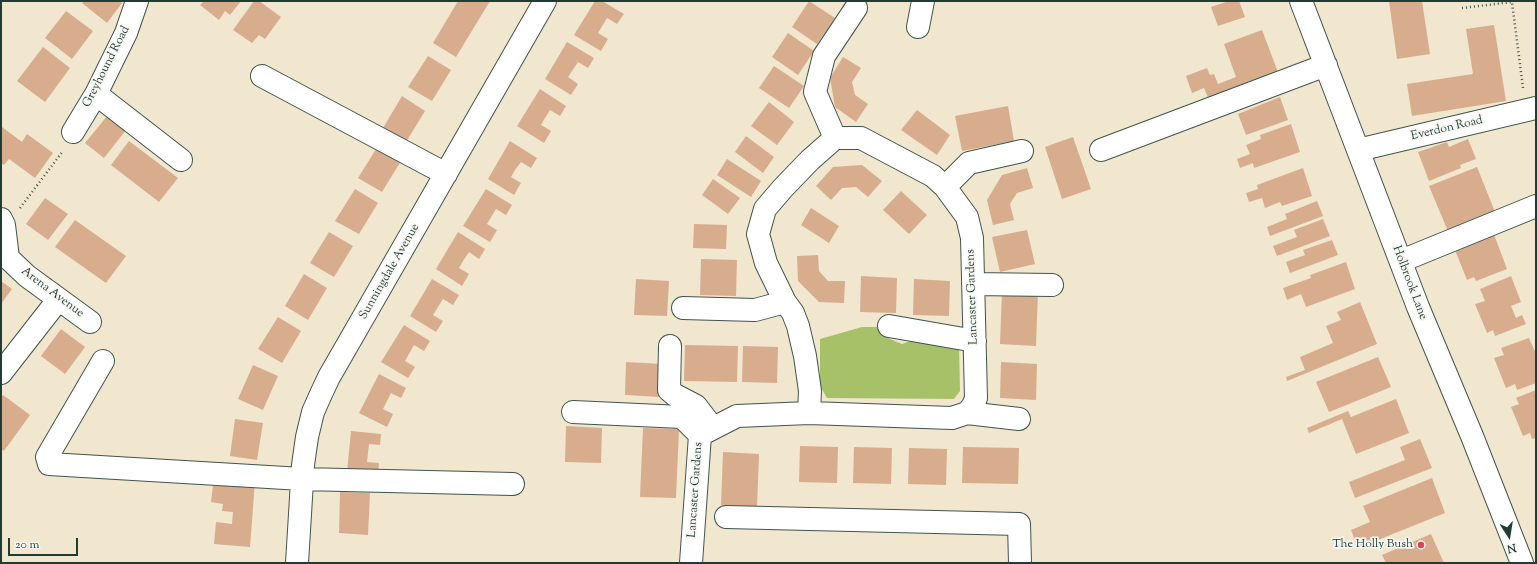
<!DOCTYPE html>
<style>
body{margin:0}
#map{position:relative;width:1537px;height:564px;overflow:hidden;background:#f1e6ce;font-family:"Sorts Mill Goudy",serif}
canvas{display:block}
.frame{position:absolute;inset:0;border:2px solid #1f3d34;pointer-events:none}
.north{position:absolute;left:1489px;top:516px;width:40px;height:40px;-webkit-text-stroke:3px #f6f6f2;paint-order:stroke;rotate:168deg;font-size:11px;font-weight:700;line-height:16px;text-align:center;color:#1f3d34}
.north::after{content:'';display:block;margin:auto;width:14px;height:18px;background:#1f3d34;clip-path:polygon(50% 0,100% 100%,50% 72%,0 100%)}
.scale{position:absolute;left:8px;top:538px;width:70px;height:18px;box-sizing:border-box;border:2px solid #1f3d34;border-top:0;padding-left:5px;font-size:12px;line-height:14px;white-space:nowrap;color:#1f3d34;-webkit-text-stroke:3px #f6f6f2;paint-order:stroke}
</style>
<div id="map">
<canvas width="1537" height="564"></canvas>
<div class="frame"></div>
<div class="north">N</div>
<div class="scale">20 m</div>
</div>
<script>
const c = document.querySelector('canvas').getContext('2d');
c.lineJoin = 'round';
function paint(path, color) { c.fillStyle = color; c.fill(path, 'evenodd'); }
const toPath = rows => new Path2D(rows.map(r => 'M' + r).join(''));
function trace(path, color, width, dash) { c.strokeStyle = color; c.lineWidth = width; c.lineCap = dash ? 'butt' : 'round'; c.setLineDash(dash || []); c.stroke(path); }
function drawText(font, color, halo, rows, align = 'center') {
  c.font = font + ' "Sorts Mill Goudy",serif'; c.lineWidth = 3.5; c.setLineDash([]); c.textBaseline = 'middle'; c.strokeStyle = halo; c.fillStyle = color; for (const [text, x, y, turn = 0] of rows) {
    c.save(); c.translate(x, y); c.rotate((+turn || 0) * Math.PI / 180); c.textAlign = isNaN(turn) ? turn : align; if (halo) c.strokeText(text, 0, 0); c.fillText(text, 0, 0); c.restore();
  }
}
paint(toPath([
 [862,327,877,327,883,336,902,344,921,337,959,345,960,391,954,399,827,398,820,386,820,339]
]), '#a7c168');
paint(toPath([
 [84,1,120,1,122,3,107,23,82,3],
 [204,1,241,1,230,15,225,11,219,20,200,5],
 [254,1,259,1,281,17,265,39,259,35,252,43,233,30],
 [458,1,490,1,456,57,433,43],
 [595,1,602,1,624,14,617,24,607,18,598,33,608,39,601,51,574,35],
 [809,1,835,18,817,44,792,27],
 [1229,1,1239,1,1245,17,1218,26,1211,7],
 [1389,1,1422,1,1430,54,1397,59],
 [66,11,93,31,72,59,45,38],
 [1494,25,1506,101,1412,116,1407,84,1473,74,1466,29],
 [1262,30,1279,75,1209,100,1204,88,1192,93,1186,76,1207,68,1210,75,1214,74,1218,84,1236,77,1224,44],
 [788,33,814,51,798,75,772,57],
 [567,42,594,58,588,68,578,62,568,77,578,84,571,95,545,79],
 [43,47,70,68,45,102,17,81],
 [428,56,451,70,432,101,408,87],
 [843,57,861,68,852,82,855,95,868,104,856,122,835,107,830,78],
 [774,66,804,86,789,108,759,88],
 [540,89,566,106,560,116,550,110,545,118,541,125,551,131,544,143,517,126],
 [402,96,425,111,406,142,383,128],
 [1280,97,1288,120,1246,135,1238,114],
 [769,102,794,122,777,145,751,126],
 [1008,106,1014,141,962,151,955,116],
 [917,110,950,135,937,155,901,130],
 [108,115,126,130,104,158,85,143],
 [1291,124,1300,152,1254,168,1253,163,1240,168,1237,159,1250,154,1246,145,1261,139,1260,135],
 [2,127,22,142,27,134,53,153,35,178,9,159,4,165,1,163,1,129],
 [746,136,774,157,763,173,735,152],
 [1073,137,1091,189,1062,199,1045,147],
 [1468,139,1476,159,1460,165,1461,168,1429,181,1418,152,1447,142,1449,147],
 [129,141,178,178,159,202,111,165],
 [510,141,537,158,531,168,521,162,515,170,511,177,521,183,514,195,488,179],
 [378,146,401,161,382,192,358,178],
 [727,159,761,181,751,197,717,175],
 [862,165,882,181,868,197,856,187,842,188,831,200,816,186,833,167],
 [1477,167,1497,217,1450,236,1429,186],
 [1027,168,1033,188,1017,193,1010,204,1014,220,993,225,987,200,1002,175],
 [1303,168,1312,196,1282,206,1280,202,1265,208,1262,198,1249,202,1246,193,1258,189,1257,185],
 [713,179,740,198,728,214,702,195],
 [355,189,378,203,359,234,335,221],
 [486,189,512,205,506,215,496,209,487,224,497,230,490,242,463,226],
 [901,191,927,215,909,234,883,210],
 [45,198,68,214,48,240,26,224],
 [1317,201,1323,216,1270,236,1267,227,1287,219,1285,214],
 [811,208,839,226,829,243,801,225],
 [1323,219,1330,236,1277,256,1273,246,1297,237,1294,230],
 [75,220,126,256,106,283,55,247],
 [694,224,727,225,726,249,693,248],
 [1492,229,1507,269,1476,281,1474,277,1467,280,1455,250],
 [1027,230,1035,264,1000,272,992,237],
 [329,232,353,246,334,277,310,263],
 [458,232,485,249,479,259,469,252,463,261,459,268,469,274,462,286,436,269],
 [1332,240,1338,255,1290,273,1286,262,1305,255,1303,250],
 [818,255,819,271,828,281,845,281,844,303,819,302,798,281,797,256],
 [701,259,737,260,736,296,700,295],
 [1346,262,1355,289,1306,307,1301,294,1287,300,1283,288,1311,278,1310,275],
 [304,274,327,288,308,320,285,306],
 [861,276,897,278,896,313,860,312],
 [1511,276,1521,302,1511,306,1516,318,1522,315,1526,324,1495,336,1493,330,1487,333,1475,304,1485,301,1480,289],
 [432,279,459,295,453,305,443,299,433,315,443,321,436,332,410,316],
 [636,279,669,281,667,316,634,315],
 [914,279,950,281,949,316,913,315],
 [1,281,12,289,1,304],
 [1002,291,1038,292,1036,346,1000,344],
 [1360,302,1377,344,1287,381,1286,377,1305,370,1300,357,1333,343,1326,326,1341,320,1337,312],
 [278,317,301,331,282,363,258,349],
 [404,325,430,341,424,351,414,345,405,361,415,367,408,378,381,362],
 [61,329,85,347,65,374,41,356],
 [1529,338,1536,354,1536,383,1517,390,1515,384,1506,388,1494,358,1504,355,1501,348],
 [685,345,738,346,737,382,684,381],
 [743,346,778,347,777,383,742,382],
 [1378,357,1391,387,1329,412,1316,382],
 [626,362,662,364,660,397,625,395],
 [1001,362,1037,364,1036,400,1000,398],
 [253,365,278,376,263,410,238,399],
 [379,374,406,388,401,398,391,393,383,409,393,414,387,427,359,413],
 [1536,390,1536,438,1532,439,1530,433,1523,436,1511,407,1519,404,1516,398],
 [3,395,30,415,4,451,1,449,1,398],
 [1396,399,1409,433,1356,454,1342,419,1309,433,1307,428,1348,411,1351,417],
 [235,419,263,423,257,460,230,456],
 [566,426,602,428,601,463,565,462],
 [643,428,679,429,676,498,640,497],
 [351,431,381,434,380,445,369,444,367,462,379,463,378,475,347,472],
 [1420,439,1432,468,1355,498,1349,482,1405,460,1400,447],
 [800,446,838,447,837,483,799,482],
 [854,447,892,448,891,484,853,483],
 [963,447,1019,448,1018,484,962,483],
 [909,448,947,449,946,485,908,484],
 [723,452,759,454,757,507,721,505],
 [214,477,255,481,250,547,214,544,216,522,232,524,233,512,222,511,223,504,211,502],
 [1432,478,1445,513,1358,548,1351,530,1370,522,1363,506],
 [340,492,370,493,368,535,339,533],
 [1431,534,1444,563,1386,563,1382,555]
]), '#d8ad8d');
const minor = toPath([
 [1301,1,1418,307,1472,436,1522,563],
 [918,27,923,1],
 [262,76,446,174],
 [96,94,181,160],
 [73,132,96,94,126,33,137,1],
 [835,138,815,92,824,56,856,8],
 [1101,150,1326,65],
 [1358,150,1536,108],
 [945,187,969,163,1022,151],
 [1,219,4,225,8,258,27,276,90,322],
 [1401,261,1536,206],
 [973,284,1052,285],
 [683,308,755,310,785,302],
 [889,326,975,341],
 [670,346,669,390,675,395,696,406,713,428],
 [103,361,47,457,49,464,302,479,513,484],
 [1,373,58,300],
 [573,412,682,417,700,435],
 [967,413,1019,419],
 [726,517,1019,524,1020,563],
 [297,563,303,465,307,437,313,412,321,394,329,377,545,1],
 [691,563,700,435,737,416,809,413,952,418,967,413,973,406,976,398,972,238,967,217,945,187,933,176,861,138,835,138,810,160,783,188,765,209,758,234,766,263,785,302,793,313,798,326,805,356,810,391,809,413]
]);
trace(minor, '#3e564b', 24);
trace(toPath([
 [1462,8,1512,2,1523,88],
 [20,208,63,151]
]), '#3e564b', 2.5, [1, 3]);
trace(minor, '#fff', 22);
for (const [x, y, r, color] of [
 [1421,545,4,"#d1495b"]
]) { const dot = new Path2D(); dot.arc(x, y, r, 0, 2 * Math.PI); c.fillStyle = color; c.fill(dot); trace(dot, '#f6f6f2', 1.5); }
drawText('12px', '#1f3d34', '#f6f6f2', [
 ["Greyhound Road",107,67,-63],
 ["Everdon Road",1447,129,-13],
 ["Sunningdale Avenue",390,272,-60],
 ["Holbrook Lane",1409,283,69],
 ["Arena Avenue",52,293,37],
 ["Lancaster Gardens",973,297,-92],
 ["Lancaster Gardens",696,490,-86]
]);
drawText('12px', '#1f3d34', '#f6f6f2', [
 ["The Holly Bush",1413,545]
], 'right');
</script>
